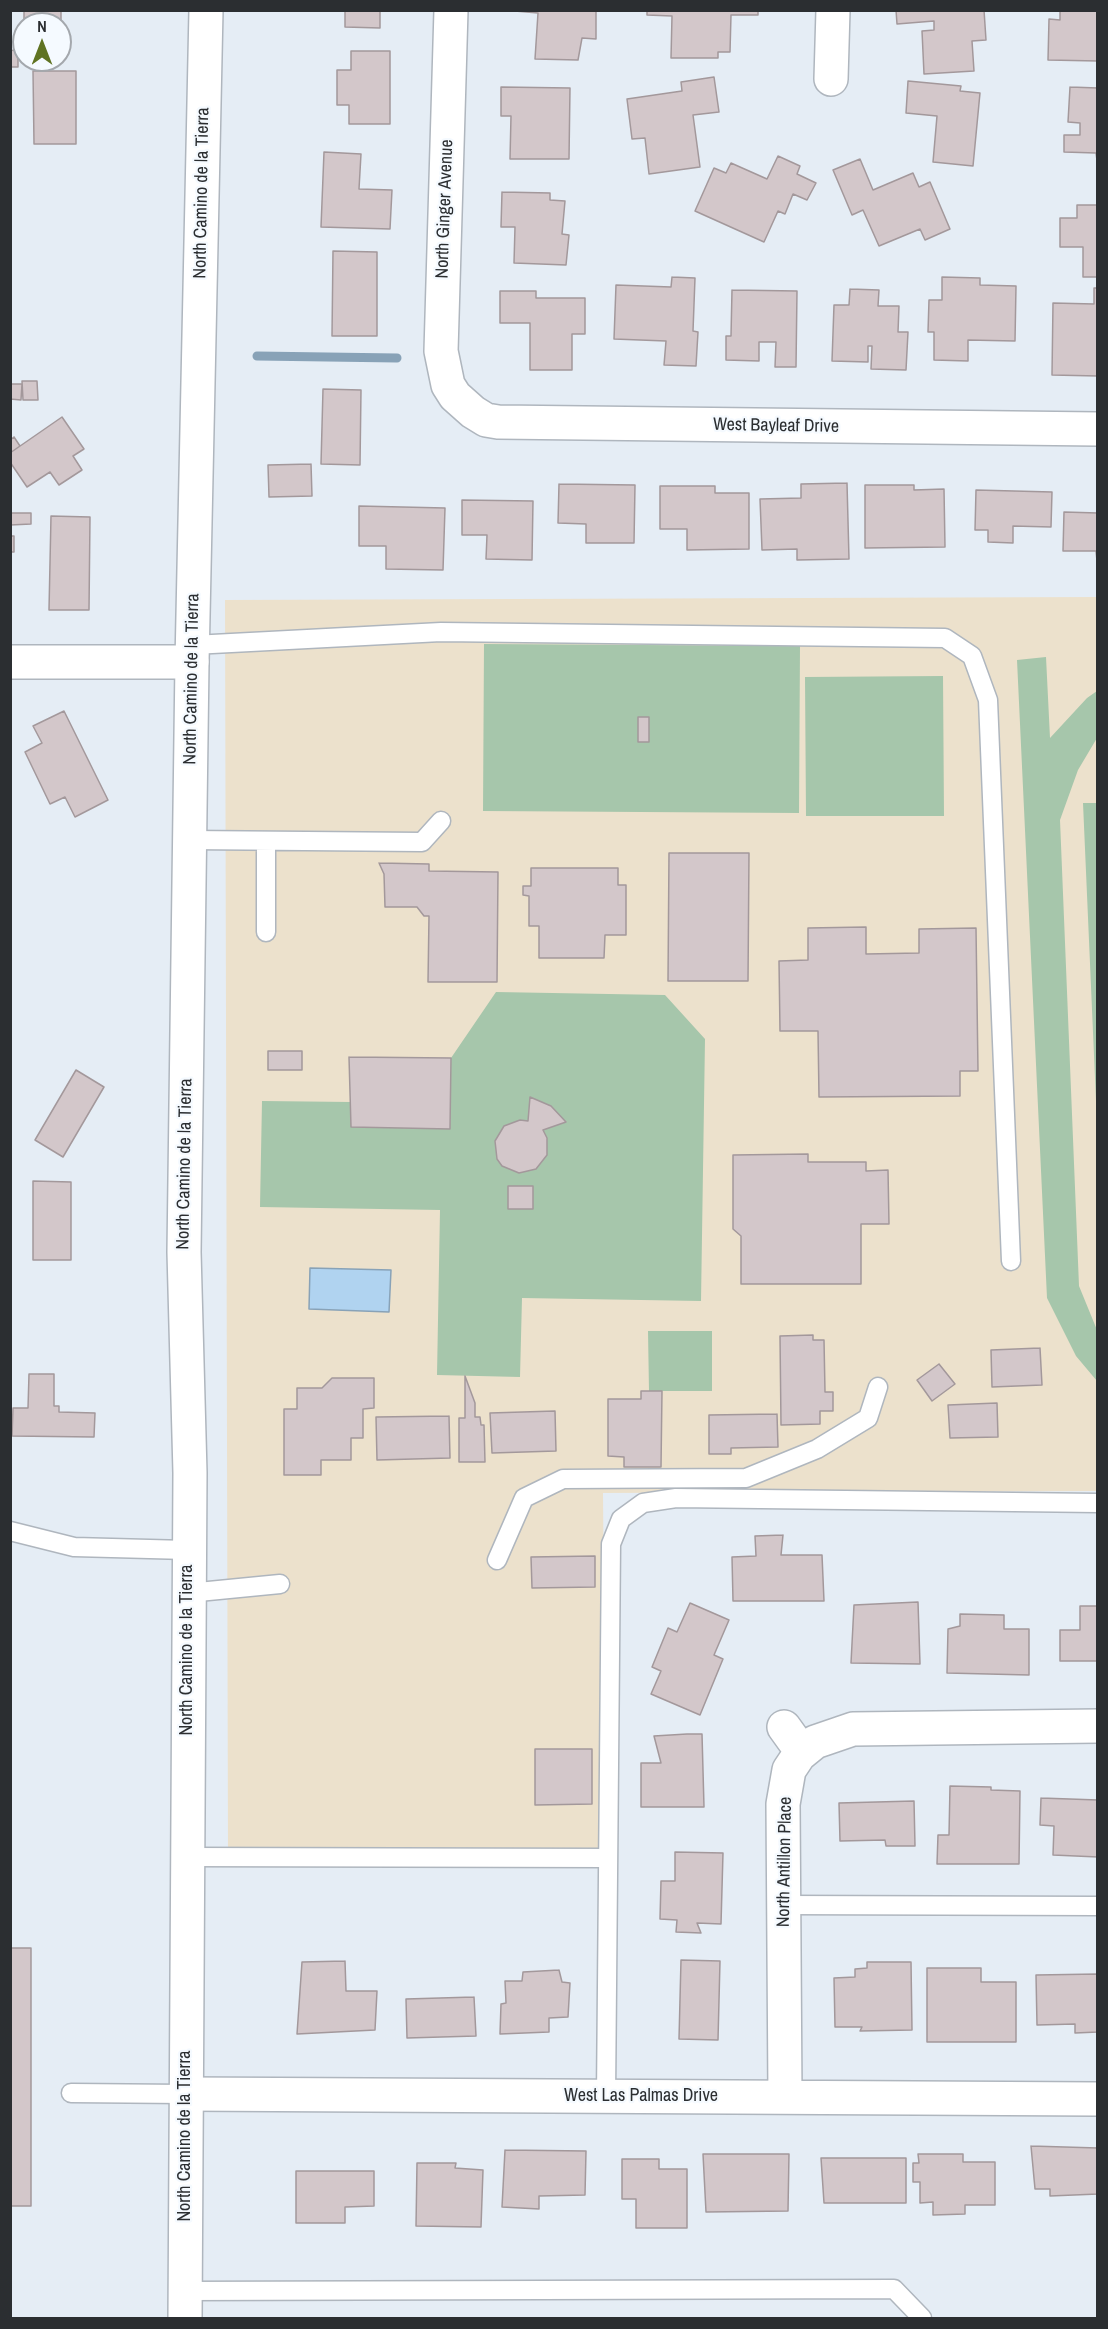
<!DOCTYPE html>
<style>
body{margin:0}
#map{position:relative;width:1108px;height:2329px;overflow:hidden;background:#e5edf5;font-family:"Archivo Narrow",sans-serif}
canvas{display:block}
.frame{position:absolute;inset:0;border:12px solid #2b2e31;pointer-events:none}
.north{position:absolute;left:12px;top:12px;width:60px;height:60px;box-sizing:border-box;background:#f5faff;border:2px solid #a4a8ad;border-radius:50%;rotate:0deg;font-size:16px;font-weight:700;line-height:24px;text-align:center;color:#2b2e31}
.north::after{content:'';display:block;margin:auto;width:21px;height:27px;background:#5f7322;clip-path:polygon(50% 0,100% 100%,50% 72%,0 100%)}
</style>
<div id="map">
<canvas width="1108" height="2329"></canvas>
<div class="frame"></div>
<div class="north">N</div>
</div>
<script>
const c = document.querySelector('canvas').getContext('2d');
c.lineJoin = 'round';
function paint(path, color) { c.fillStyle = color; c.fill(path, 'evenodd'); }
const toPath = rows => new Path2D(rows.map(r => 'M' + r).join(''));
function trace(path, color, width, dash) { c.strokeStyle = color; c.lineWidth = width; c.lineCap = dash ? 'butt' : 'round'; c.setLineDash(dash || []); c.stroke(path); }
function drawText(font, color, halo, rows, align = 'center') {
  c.font = font + ' "Archivo Narrow",sans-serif'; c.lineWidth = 4.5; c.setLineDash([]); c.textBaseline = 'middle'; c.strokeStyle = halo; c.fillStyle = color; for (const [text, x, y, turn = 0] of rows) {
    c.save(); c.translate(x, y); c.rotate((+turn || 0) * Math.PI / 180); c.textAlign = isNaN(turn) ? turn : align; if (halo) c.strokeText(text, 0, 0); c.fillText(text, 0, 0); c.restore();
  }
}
paint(toPath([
 [1097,597,1097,1491,603,1493,606,1849,228,1860,225,600]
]), '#ece1cc');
paint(toPath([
 [484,644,800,646,799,813,483,811],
 [1046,657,1050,738,1087,698,1097,691,1097,738,1078,770,1060,820,1079,1286,1097,1330,1097,1381,1076,1356,1047,1298,1017,660],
 [943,676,944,816,806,816,805,677],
 [1083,803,1098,803,1097,1124],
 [496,992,665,995,705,1039,701,1301,522,1298,520,1377,437,1375,440,1210,260,1207,262,1101,351,1102,351,1127,450,1128,451,1058],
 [648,1331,712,1331,712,1391,649,1391]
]), '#a6c6ab');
const water = toPath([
 [310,1268,391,1270,389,1312,309,1309,310,1268]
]);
paint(water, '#b0d3f0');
trace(water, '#88a2b7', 1.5);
trace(toPath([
 [257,356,397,358]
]), '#88a2b7', 9);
const building = toPath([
 [24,10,61,10,61,32,60,24,24,24,24,32,24,10],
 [345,10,380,10,380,28,345,27,345,10],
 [503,10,596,10,596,39,582,38,578,60,535,59,538,13,503,10],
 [647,10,758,10,758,15,731,15,730,52,718,52,718,58,671,58,672,16,647,15,647,10],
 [896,10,984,10,986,40,972,41,974,71,924,74,922,31,934,30,934,21,897,24,896,10],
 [1060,10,1098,10,1098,61,1048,60,1049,19,1060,20,1060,10],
 [10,50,18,51,18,67,10,67,10,50],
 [351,51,390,51,390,124,349,124,349,105,337,105,337,70,351,70,351,51],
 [33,71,76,71,76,144,34,144,33,71],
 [714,77,719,112,693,115,700,167,649,174,645,138,632,139,627,99,682,91,681,82,714,77],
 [908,81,961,86,960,91,980,93,973,166,933,162,937,116,906,113,908,81],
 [501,87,570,88,569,159,510,159,511,116,501,116,501,87],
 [1070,87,1098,88,1098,168,1096,153,1064,152,1064,135,1080,135,1080,123,1068,122,1070,87],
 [324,152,361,154,359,189,392,190,390,229,321,227,324,152],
 [778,156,800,166,797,174,816,183,807,200,793,194,785,214,778,211,764,242,695,211,714,168,726,173,731,163,767,179,778,156],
 [860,159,873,190,913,173,919,187,930,182,950,229,925,240,920,229,879,246,863,210,852,215,833,170,860,159],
 [502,192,550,193,550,200,565,201,562,234,569,235,566,265,514,263,515,227,501,227,502,192],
 [1077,205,1098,205,1098,277,1083,277,1083,247,1060,247,1060,218,1077,218,1077,205],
 [333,251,377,252,377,336,332,336,333,251],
 [672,277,695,278,693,331,698,332,696,366,664,365,666,341,614,339,616,285,671,287,672,277],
 [942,277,980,278,980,285,1016,286,1015,341,968,340,968,361,934,360,934,332,928,332,929,300,942,300,942,277],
 [1094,288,1098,288,1098,376,1052,375,1053,303,1094,304,1094,288],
 [850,289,879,290,878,306,899,306,898,332,908,332,906,370,871,369,872,346,868,346,868,362,832,361,834,305,849,305,850,289],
 [732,290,797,291,796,367,775,367,776,342,759,342,759,361,726,360,726,336,731,336,732,290],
 [500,291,536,291,536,298,585,298,585,334,572,334,572,370,530,370,530,323,500,323,500,291],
 [22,381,37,381,38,400,23,400,22,381],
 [10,384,22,384,21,400,10,399,10,384],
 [323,389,361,390,360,465,321,464,323,389],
 [62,417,84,449,73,456,82,470,59,485,50,472,27,487,10,462,10,453,62,417],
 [14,437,20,446,10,453,10,440,14,437],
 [311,464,312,496,269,497,268,465,311,464],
 [847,483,849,559,797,560,797,549,762,550,760,499,801,498,801,484,847,483],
 [559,484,635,485,634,543,586,543,586,524,558,523,559,484],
 [865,485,914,485,914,490,944,489,945,547,865,548,865,485],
 [660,486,715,486,715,493,749,493,749,549,687,550,687,529,660,529,660,486],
 [976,490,1052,492,1051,527,1013,526,1013,543,988,542,988,530,975,530,976,490],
 [462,500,533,501,532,560,486,559,487,535,462,535,462,500],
 [359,506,445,508,443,570,386,569,386,546,359,546,359,506],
 [1064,512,1098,513,1098,571,1096,551,1063,551,1064,512],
 [10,513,31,513,31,524,10,525,10,513],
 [51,516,90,517,89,610,49,610,51,516],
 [10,536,14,536,14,552,10,552,10,536],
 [64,711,108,800,75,817,65,797,50,804,25,752,42,743,33,726,64,711],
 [638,717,649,717,649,742,638,742,638,717],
 [669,853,749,853,748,981,668,981,669,853],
 [379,863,429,864,429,871,498,872,497,982,428,982,429,916,424,916,417,907,385,907,384,874,379,863],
 [531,868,618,868,618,885,626,885,626,935,605,935,604,958,539,958,539,926,529,926,529,896,523,895,523,886,531,886,531,868],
 [866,927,866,954,919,953,919,929,976,928,978,1071,960,1071,960,1096,819,1097,818,1031,780,1031,779,961,808,960,808,928,866,927],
 [268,1051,302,1051,302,1070,268,1070,268,1051],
 [349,1057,451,1058,450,1129,351,1127,349,1057],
 [76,1070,104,1087,63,1157,35,1140,76,1070],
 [530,1097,551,1106,566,1122,543,1130,547,1138,547,1155,536,1169,519,1173,502,1166,497,1159,495,1141,504,1126,520,1120,528,1121,530,1097],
 [808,1154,808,1162,866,1162,866,1171,888,1170,889,1224,861,1224,861,1284,741,1284,741,1236,733,1229,733,1155,808,1154],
 [33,1181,71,1182,71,1260,33,1260,33,1181],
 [508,1186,533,1186,533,1209,508,1209,508,1186],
 [813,1335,813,1340,824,1340,825,1392,833,1392,833,1411,820,1411,820,1424,781,1425,780,1336,813,1335],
 [1040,1348,1042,1385,992,1387,991,1350,1040,1348],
 [939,1364,955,1384,932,1401,917,1380,939,1364],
 [29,1374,54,1374,54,1406,59,1406,59,1412,95,1413,94,1437,12,1436,13,1408,28,1408,29,1374],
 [465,1376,475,1403,475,1417,480,1417,481,1425,484,1425,485,1462,459,1462,459,1418,465,1418,465,1376],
 [332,1378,374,1378,374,1408,363,1409,363,1438,351,1438,351,1460,321,1460,321,1475,284,1475,284,1409,297,1409,297,1388,322,1388,332,1378],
 [641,1391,662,1391,661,1467,624,1467,624,1457,608,1456,608,1399,641,1399,641,1391],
 [997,1403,998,1437,950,1438,948,1405,997,1403],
 [555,1411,556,1451,492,1453,490,1413,555,1411],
 [777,1414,778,1447,731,1448,731,1454,709,1454,709,1415,777,1414],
 [449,1416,450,1458,377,1460,376,1417,449,1416],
 [783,1535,781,1555,822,1555,824,1601,733,1601,732,1557,756,1556,755,1536,783,1535],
 [595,1556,595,1587,532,1588,531,1557,595,1556],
 [918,1602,920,1664,851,1663,854,1605,918,1602],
 [690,1603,729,1620,714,1655,723,1659,700,1715,651,1694,661,1671,652,1667,668,1628,677,1632,690,1603],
 [1080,1606,1098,1606,1098,1661,1060,1661,1060,1630,1080,1630,1080,1606],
 [960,1614,1004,1615,1004,1629,1029,1629,1029,1675,947,1673,948,1629,960,1626,960,1614],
 [687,1734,702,1734,704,1807,641,1807,641,1763,661,1763,654,1736,687,1734],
 [535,1749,592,1749,592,1804,535,1805,535,1749],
 [950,1786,991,1787,991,1790,1020,1791,1019,1864,937,1864,938,1835,949,1835,950,1786],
 [1041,1798,1098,1800,1098,1857,1053,1855,1054,1826,1040,1825,1041,1798],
 [914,1801,915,1846,886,1846,885,1840,840,1841,839,1803,914,1801],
 [675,1852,723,1853,721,1924,697,1923,701,1933,676,1932,677,1920,660,1919,661,1881,675,1881,675,1852],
 [10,1948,31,1948,31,2206,10,2206,10,1948],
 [681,1960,720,1961,718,2040,679,2039,681,1960],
 [345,1961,346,1991,377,1991,375,2030,297,2034,302,1962,345,1961],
 [867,1962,911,1962,912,2030,860,2031,862,2027,835,2027,834,1978,855,1977,855,1969,867,1968,867,1962],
 [927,1968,981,1968,981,1982,1016,1982,1016,2042,927,2042,927,1968],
 [559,1970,562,1982,570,1983,568,2017,549,2018,549,2032,500,2034,501,2004,506,2003,505,1981,522,1981,523,1972,559,1970],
 [1098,1974,1098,2032,1075,2033,1075,2024,1037,2025,1036,1975,1098,1974],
 [474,1997,476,2036,407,2038,406,1999,474,1997],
 [1031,2146,1098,2148,1098,2194,1050,2196,1050,2189,1035,2189,1031,2146],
 [505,2150,586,2151,585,2195,539,2196,539,2209,502,2207,505,2150],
 [703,2154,789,2154,788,2211,706,2212,703,2154],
 [918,2154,963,2154,963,2162,995,2162,995,2205,965,2205,965,2214,933,2215,933,2202,920,2203,920,2182,913,2182,913,2163,919,2163,918,2154],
 [821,2158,906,2158,906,2203,824,2203,821,2158],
 [622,2159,659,2159,659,2169,687,2169,687,2228,636,2228,636,2199,622,2199,622,2159],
 [417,2163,456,2163,455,2168,483,2170,481,2227,416,2226,417,2163],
 [296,2171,374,2171,374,2206,345,2207,345,2223,296,2223,296,2171]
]);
paint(building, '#d3c7ca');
trace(building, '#a3989b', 1.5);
const service = toPath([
 [193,645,441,632,945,638,972,656,988,700,1011,1261],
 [189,840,422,842,441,821],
 [266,842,266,932],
 [10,1531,74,1547,187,1550],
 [497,1560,524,1498,563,1479,746,1478,817,1449,868,1418,878,1387],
 [188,1593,280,1584],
 [186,1857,608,1858],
 [784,1905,1098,1906],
 [71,2093,185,2094],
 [606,2096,611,1544,621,1519,643,1503,676,1498,1098,1503],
 [185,2291,894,2289,922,2318]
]);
const minor = toPath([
 [451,10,441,351,448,385,455,396,473,412,486,420,498,422,1098,429],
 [831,79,833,10],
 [10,662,192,662],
 [784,1727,802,1752],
 [185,2094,1098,2099],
 [785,2097,783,1804,789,1770,799,1755,815,1742,853,1729,1098,1726]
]);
const tertiary = toPath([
 [185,2318,190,1473,184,1252,192,662,206,10]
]);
trace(service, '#afb6be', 21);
trace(minor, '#afb6be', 36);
trace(tertiary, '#afb6be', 36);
trace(service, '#fff', 18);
trace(minor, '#fff', 33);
trace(tertiary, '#fff', 33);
drawText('18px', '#2b2e31', '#f5faff', [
 ["North Camino de la Tierra",202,193,-89],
 ["North Ginger Avenue",445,209,-88],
 ["West Bayleaf Drive",776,426,1],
 ["North Camino de la Tierra",192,679,-89],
 ["North Camino de la Tierra",185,1164,-89],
 ["North Camino de la Tierra",187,1650,-90],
 ["North Antillon Place",785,1862,-89],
 ["West Las Palmas Drive",641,2096],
 ["North Camino de la Tierra",185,2136,-90]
]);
</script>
